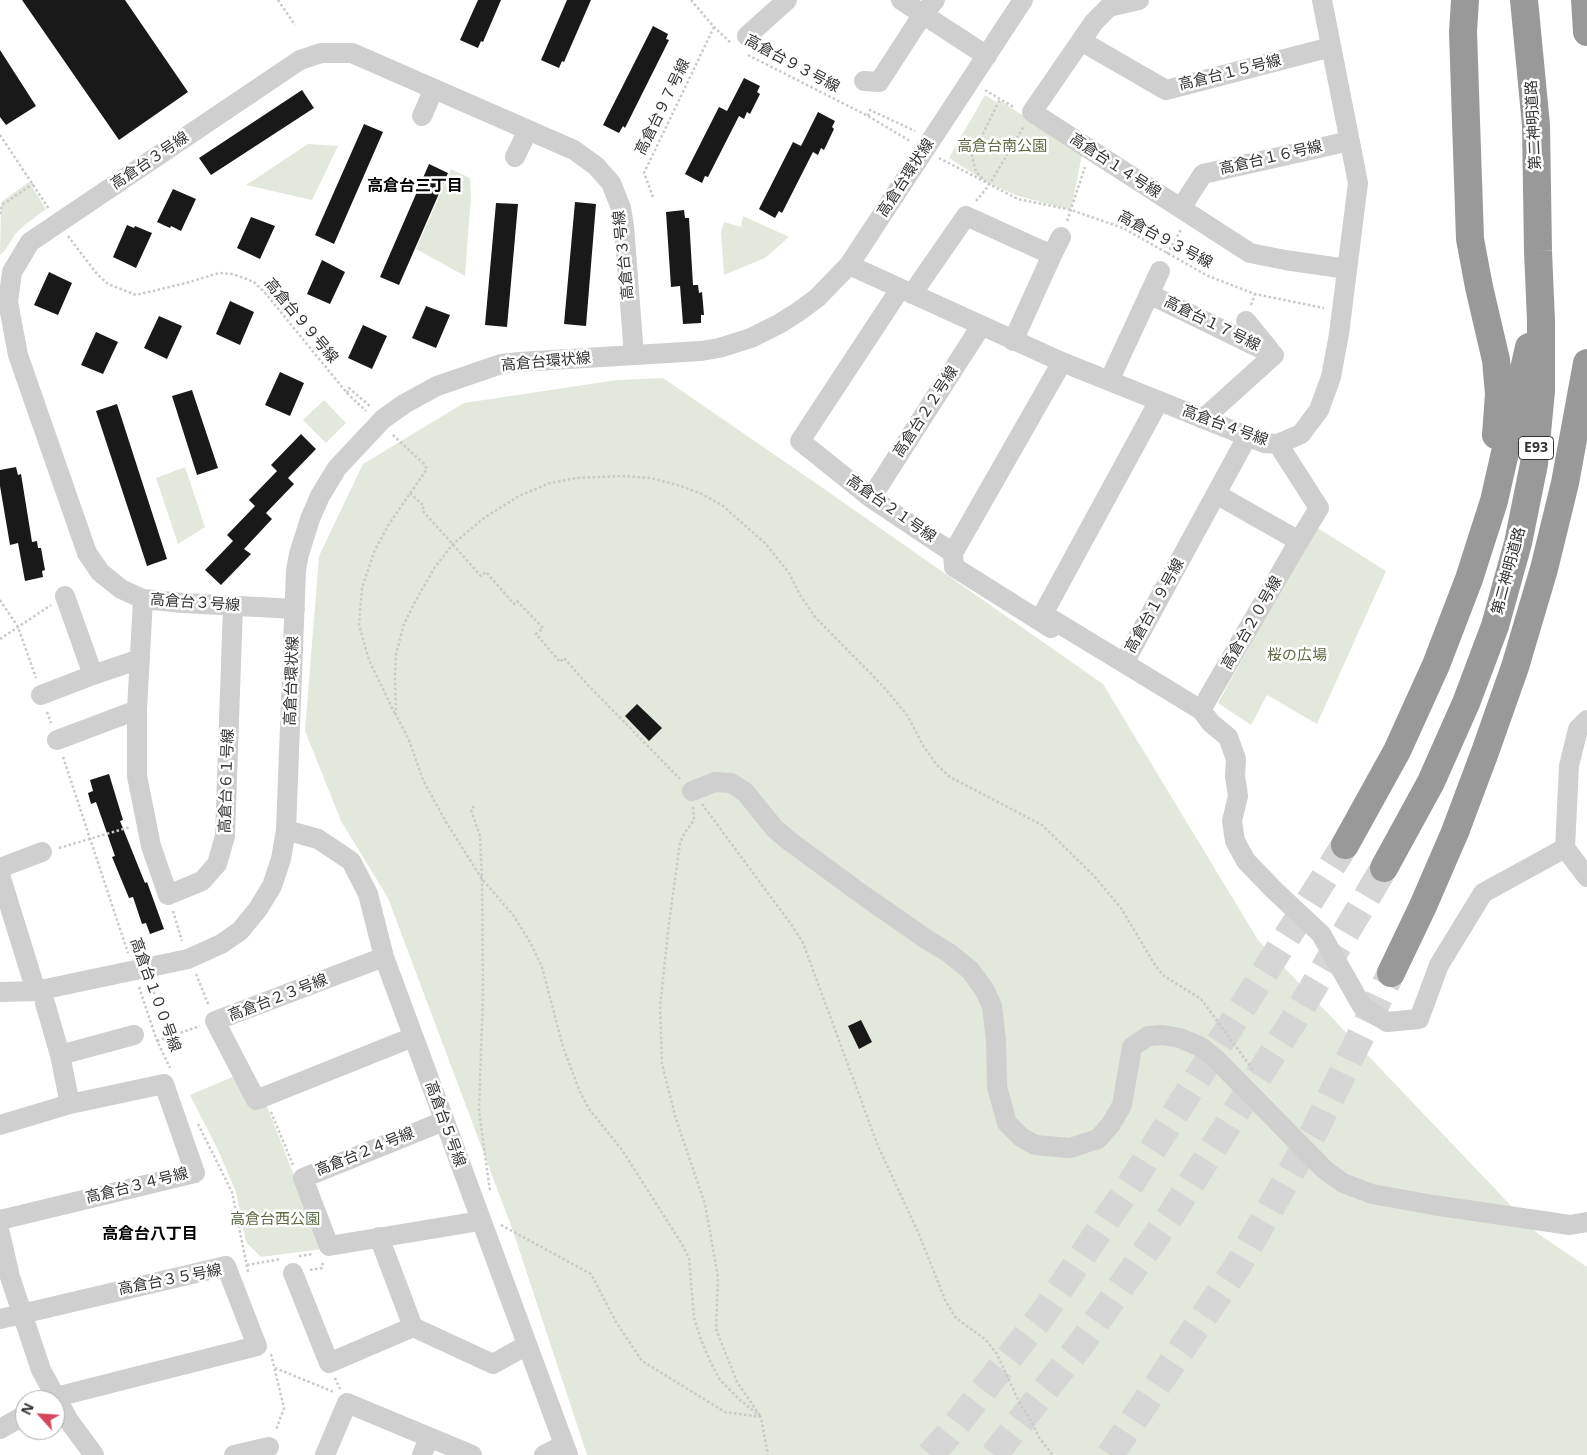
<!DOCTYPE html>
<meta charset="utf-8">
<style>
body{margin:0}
#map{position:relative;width:1587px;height:1455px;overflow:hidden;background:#fff;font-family:"Open Sans",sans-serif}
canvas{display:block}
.north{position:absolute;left:15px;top:1390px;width:50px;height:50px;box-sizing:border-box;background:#fff;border:1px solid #adadad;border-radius:50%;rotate:296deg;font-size:14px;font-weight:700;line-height:20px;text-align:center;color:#323232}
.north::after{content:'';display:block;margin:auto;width:18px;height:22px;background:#d8455f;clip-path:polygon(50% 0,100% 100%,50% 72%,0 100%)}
</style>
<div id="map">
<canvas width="1587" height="1455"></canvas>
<div class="north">N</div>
</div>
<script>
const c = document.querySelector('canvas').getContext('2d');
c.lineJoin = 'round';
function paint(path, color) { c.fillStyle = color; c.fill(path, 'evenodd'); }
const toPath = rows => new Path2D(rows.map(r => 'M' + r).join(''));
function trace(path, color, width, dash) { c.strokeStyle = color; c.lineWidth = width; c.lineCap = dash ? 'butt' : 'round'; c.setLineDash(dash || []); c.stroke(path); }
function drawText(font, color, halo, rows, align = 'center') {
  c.font = font + ' "Open Sans","Noto Sans JP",sans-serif'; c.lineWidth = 5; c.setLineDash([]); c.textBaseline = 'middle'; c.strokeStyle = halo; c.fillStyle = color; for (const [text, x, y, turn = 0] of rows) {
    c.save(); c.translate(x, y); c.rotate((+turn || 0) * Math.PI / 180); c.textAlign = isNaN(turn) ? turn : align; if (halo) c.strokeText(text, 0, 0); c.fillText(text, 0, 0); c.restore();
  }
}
paint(toPath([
 [985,95,999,104,1001,101,1082,155,1071,210,1018,196,988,183,949,158],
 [308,144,338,146,312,200,246,185],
 [451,169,470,178,471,195,465,276,416,249],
 [29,182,46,209,26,224,16,233,6,249,0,255,1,202],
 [743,216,789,237,765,258,724,275,721,233,724,222,741,227],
 [663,378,817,484,1103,684,1258,940,1537,1233,1587,1267,1587,1455,587,1455,513,1231,388,898,341,821,305,731,319,556,363,464,464,403,617,380],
 [324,400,346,423,326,443,303,420],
 [185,467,205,527,178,544,156,478],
 [1316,527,1386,571,1317,724,1267,695,1251,725,1218,703],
 [237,1075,251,1109,266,1104,323,1249,261,1257,246,1242,236,1192,218,1150,190,1095]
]), '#e3e8dc');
paint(toPath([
 [22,0,125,0,188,92,119,140],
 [478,0,501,0,483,42,481,41,478,48,460,40],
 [567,0,591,0,564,62,562,61,559,68,541,60],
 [653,26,668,34,666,39,669,40,625,128,623,126,619,133,603,125],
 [0,50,36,106,6,125,0,117],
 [744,78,760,86,757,92,760,94,750,114,747,112,744,119,739,116,708,177,705,176,702,183,685,174,719,107,727,111],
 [302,90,314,108,211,175,199,158],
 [818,112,835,121,832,127,834,129,824,150,821,148,818,155,813,152,782,213,779,211,775,218,759,209,793,142,801,146],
 [364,124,383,132,334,244,315,235],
 [429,164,448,173,399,285,380,277],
 [173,189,196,199,181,231,171,226,170,228,157,222],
 [575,202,596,204,586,326,564,324],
 [496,203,518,204,507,327,485,325],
 [684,210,685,218,689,218,693,285,698,285,699,293,702,292,704,315,701,315,701,323,683,324,680,286,671,287,666,212],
 [251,217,275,226,260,259,237,248],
 [127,225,134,228,135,226,152,233,136,268,113,257],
 [322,260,345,272,330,304,307,294],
 [49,272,72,283,58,315,34,305],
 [230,301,254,312,240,345,216,334],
 [426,306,450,315,436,348,412,338],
 [159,316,182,326,167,359,144,348],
 [363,325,387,336,372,369,348,358],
 [96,332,118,342,103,374,81,365],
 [280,372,304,383,290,416,265,405],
 [192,390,218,468,197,475,172,396],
 [117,404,167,559,147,566,96,411],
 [301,434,316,449,288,478,294,484,266,513,272,519,244,549,251,554,221,585,205,570,233,541,227,535,255,506,249,500,277,471,271,465],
 [16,467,18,475,21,474,32,542,37,541,38,548,41,548,45,570,42,571,43,577,25,581,18,543,10,545,0,486,0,470],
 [637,704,662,728,649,741,625,716],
 [109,774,123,820,120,821,145,883,147,882,164,929,150,934,146,923,142,924,133,897,129,898,112,857,115,856,96,802,91,804,88,793,93,791,90,780],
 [861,1020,872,1042,859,1049,848,1026]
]), '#191919');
trace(toPath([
 [930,1455,948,1435,1043,1314,1130,1185,1345,845],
 [994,1455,1081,1344,1171,1215,1295,1018,1384,868],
 [1110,1455,1237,1267,1316,1128,1391,973]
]), '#d6d6d6', 28, [28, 14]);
trace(toPath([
 [278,0,295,25],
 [691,0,714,27,731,43],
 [748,55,868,116,910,141],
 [985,90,1015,108],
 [868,116,870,110,915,131],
 [0,135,49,209],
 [939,158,1018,199,1071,210,1123,228,1208,276,1255,294,1324,308],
 [986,182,976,172,972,156,1000,99],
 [653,197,644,173,714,27],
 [976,201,989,185,1024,126],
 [0,214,2,205,33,184],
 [1067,221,1085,167],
 [68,236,97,274,108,284,136,295,186,283,219,273,233,274,254,282,266,294,347,393,366,411],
 [1167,254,1182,228],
 [1251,305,1255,294],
 [347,393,349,388,371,407],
 [393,435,424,464,427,469,389,524,374,552,362,588,359,625,369,660,395,714],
 [410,493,424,506,422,510,481,576,486,572,514,604,517,601,543,628,536,634,560,662,564,658,586,683,680,779],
 [0,600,18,627,36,678],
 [0,639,51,605],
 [47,712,51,723],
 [63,757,128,953],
 [702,804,793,927,803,943,878,1146,918,1232,946,1302,956,1318,986,1340,997,1354,1021,1406,1029,1417,1040,1439,1053,1455],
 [474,806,471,810,480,836,482,879,483,994,479,1111,490,1191],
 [693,807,694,820,684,834,680,843,669,923,660,1007,662,1064,676,1119,705,1204,718,1277,716,1329,737,1382,761,1417,740,1400,720,1380,711,1363,700,1337,694,1318,689,1258,680,1241,622,1150,589,1109,580,1092,563,1047,542,967,530,942,513,915,482,879,446,822,423,780,409,740,396,715,395,676,396,654,404,624,416,600,435,567,453,544,484,518,519,496,550,483,576,478,623,476,651,478,681,486,702,494,723,506,766,544,789,573,800,595,815,617,882,685,907,715,924,747,937,765,950,777,1042,825,1095,877,1121,908,1155,965,1164,976,1201,999,1253,1070],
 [59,848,130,827],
 [173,911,182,941],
 [196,974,209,1006],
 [139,987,157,1041,170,1068],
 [152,987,170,1037],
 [157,1041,200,1026],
 [271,1112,293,1165],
 [198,1124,232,1192,248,1272],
 [501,1225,591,1274,616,1322,642,1361,725,1412,761,1417,768,1455],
 [299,1256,313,1254],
 [247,1265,281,1259],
 [310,1270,322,1268,323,1261],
 [271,1354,284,1408,276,1430],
 [275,1368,334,1392],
 [335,1378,340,1389]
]), '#c9c9c9', 2.5, [2.5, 2.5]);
trace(toPath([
 [901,0,987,56],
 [1139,0,1109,7,1094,22,1032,112,1250,253,1285,260,1347,269],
 [747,36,787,0],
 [1081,41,1166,90,1331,47],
 [864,81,879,82,923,14,935,0],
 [422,116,434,89],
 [515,157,528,130],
 [1181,208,1203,174,1350,141],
 [1052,255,1061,237],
 [849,265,1062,362,1264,443,1278,444,1301,434,1319,410,1331,377,1339,334,1358,183,1322,0],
 [900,289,800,441,871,498,953,553,1062,362],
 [912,294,966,216,1052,255,1013,341],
 [1149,294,1274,355,1203,419],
 [1246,321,1269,349],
 [1109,381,1160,271],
 [1159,401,1043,614,1124,663,1247,437],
 [1278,444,1319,508,1299,541],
 [871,498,981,326],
 [953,553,954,567,1051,628],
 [65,596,93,675,140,659],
 [143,599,137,710,137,776,151,846,168,895,202,881,217,864,225,836,233,606],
 [295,609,183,603,143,599,121,589,100,572,87,553,18,355,8,302,12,272,30,242,300,60,321,53,352,53,574,150,596,166,611,183,621,208,624,226,634,355],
 [1124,663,1201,710,1299,541,1216,494],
 [41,695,93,675],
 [1201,710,1211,723,1228,737,1236,759,1235,776,1238,796,1232,821,1235,841,1246,861,1274,890,1321,934,1362,1006,1387,1022,1419,1019,1439,965,1483,893,1565,848],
 [1587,720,1578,729,1569,766,1565,848,1587,877],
 [57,740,137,710],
 [692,791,715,782,731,783,745,792,775,829,788,840,860,893,926,939,949,953,970,970,984,989,992,1006,996,1040,997,1087,1007,1123,1021,1137,1035,1145,1070,1148,1098,1139,1111,1124,1122,1105,1132,1047,1148,1036,1163,1035,1180,1038,1201,1047,1217,1060,1325,1170,1343,1183,1372,1194,1433,1205,1570,1225,1587,1222],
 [286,830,318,839,351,861,368,894,384,957,568,1455],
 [0,868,42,852],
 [0,875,36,991],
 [384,957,215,1021,256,1100,413,1037],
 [0,992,36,991,188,959,221,944,240,931,258,909,272,886,281,859,286,830,296,570,299,554,310,519,320,496,337,468,383,419,404,404,437,386,501,364,519,362,701,351,719,348,751,338,779,324,798,312,817,298,849,265,1023,0],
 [45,1003,60,1055,70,1104],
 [60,1055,134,1035],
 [444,1121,303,1178,329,1246,480,1221],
 [0,1125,70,1104,164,1084,195,1173,0,1220],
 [0,1233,10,1277,41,1370,69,1421,94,1455],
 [379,1237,413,1327],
 [293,1273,329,1363,413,1327,493,1364,527,1345],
 [0,1319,226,1266,257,1346,56,1397,51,1400],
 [0,1429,25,1415],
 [234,1455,269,1447],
 [325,1455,347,1403,472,1455],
 [422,1455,429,1437],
 [544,1455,564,1445]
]), '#cfcfcf', 20);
trace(toPath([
 [1465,0,1463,32,1470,239,1479,287,1496,360,1499,394,1496,435],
 [1585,0,1587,32],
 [1345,845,1397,751,1436,665,1469,579,1494,501,1529,347],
 [1384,868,1431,782,1466,703,1495,626,1518,543,1534,464,1541,391,1541,321,1538,251,1536,125,1524,0],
 [1391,973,1423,906,1455,832,1485,752,1515,667,1544,569,1565,483,1587,363]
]), '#999', 28);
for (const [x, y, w] of [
 [1536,448,35]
]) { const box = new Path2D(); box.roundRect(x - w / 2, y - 11.5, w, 23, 4); c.fillStyle = '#fff'; c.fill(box); trace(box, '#323232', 1); }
drawText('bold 14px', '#323232', null, [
 ["E93",1536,448]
]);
drawText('15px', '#323232', '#fff', [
 ["高倉台９３号線",792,64,28],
 ["高倉台１５号線",1230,73,-14],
 ["高倉台９７号線",663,107,-64],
 ["第二神明道路",1534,125,-93],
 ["高倉台１６号線",1271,158,-13],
 ["高倉台３号線",150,161,-34],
 ["高倉台１４号線",1115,166,33],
 ["高倉台環状線",906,178,-57],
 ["高倉台９３号線",1165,240,28],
 ["高倉台３号線",624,255,-96],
 ["高倉台９９号線",301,321,50],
 ["高倉台１７号線",1212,324,26],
 ["高倉台環状線",546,362,-5],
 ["高倉台２２号線",926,412,-57],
 ["高倉台４号線",1225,426,20],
 ["高倉台２１号線",891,509,35],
 ["第二神明道路",1509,571,-75],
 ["高倉台３号線",195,603,4],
 ["高倉台１９号線",1155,606,-61],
 ["高倉台２０号線",1252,623,-60],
 ["高倉台環状線",292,681,-88],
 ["高倉台６１号線",227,781,-88],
 ["高倉台１００号線",155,995,70],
 ["高倉台２３号線",278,998,-21],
 ["高倉台５号線",445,1124,70],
 ["高倉台２４号線",365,1152,-22],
 ["高倉台３４号線",137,1186,-14],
 ["高倉台３５号線",170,1280,-11]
]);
drawText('15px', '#5a6b42', '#fff', [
 ["高倉台南公園",1002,147],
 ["桜の広場",1297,656],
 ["高倉台西公園",275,1220]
]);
drawText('bold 16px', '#000', '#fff', [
 ["高倉台三丁目",415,186],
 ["高倉台八丁目",150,1234]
]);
</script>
